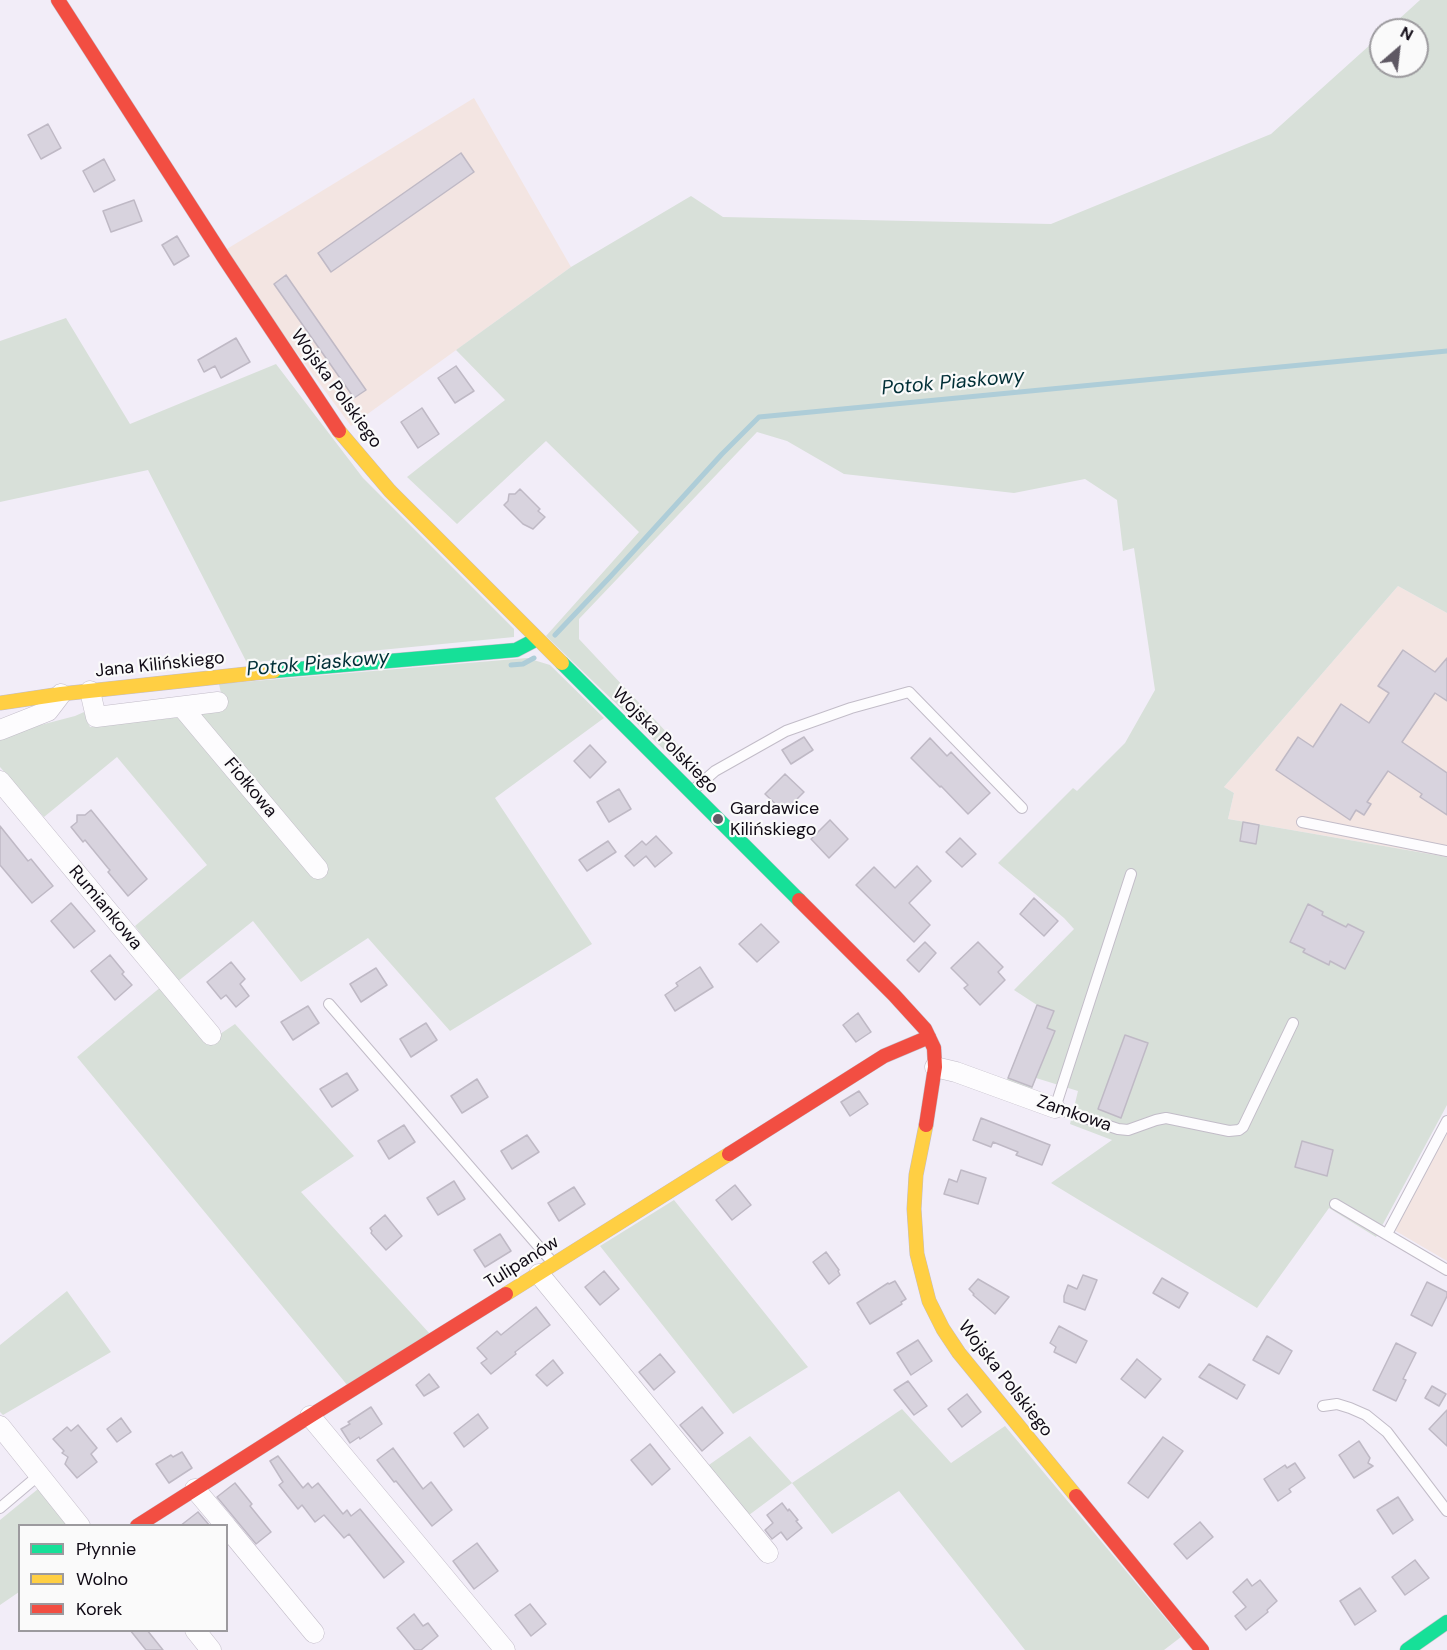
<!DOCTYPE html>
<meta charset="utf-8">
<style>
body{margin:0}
#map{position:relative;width:1447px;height:1650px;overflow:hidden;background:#f2edf8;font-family:"DM Sans",sans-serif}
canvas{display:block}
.legend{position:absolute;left:18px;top:1524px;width:210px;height:108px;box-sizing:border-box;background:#fafafa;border:2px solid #9c9a9e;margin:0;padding:8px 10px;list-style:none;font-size:18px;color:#100a15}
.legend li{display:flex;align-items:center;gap:12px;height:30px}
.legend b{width:30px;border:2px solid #9c9a9e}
.north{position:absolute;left:1369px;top:18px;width:60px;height:60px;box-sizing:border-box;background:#fafafa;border:2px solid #9c9a9e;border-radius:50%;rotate:28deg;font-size:16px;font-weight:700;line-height:24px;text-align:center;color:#100a15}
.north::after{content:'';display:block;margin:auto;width:21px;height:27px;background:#5f5964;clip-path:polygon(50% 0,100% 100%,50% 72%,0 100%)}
</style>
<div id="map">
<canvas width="1447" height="1650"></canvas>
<ul class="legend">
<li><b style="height:8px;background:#16e098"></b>Płynnie</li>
<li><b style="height:8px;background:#ffcf43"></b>Wolno</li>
<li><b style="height:8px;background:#f24e42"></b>Korek</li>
</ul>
<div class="north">N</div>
</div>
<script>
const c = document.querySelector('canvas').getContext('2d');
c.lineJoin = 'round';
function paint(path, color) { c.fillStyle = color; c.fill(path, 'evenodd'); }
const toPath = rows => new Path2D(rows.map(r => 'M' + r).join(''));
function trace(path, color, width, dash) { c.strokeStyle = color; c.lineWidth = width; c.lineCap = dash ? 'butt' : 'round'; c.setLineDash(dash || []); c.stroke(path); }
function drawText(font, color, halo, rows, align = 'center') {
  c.font = font + ' "DM Sans",sans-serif'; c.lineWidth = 4.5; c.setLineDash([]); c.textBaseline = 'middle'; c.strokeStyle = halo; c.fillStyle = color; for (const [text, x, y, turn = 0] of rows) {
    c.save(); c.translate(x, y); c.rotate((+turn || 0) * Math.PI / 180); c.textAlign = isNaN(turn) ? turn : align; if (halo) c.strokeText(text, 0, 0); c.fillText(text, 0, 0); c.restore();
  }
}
paint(toPath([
 [474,98,571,267,351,426,222,252],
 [1398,586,1447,613,1447,857,1228,819,1234,793,1224,787],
 [1447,1133,1447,1261,1394,1230]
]), '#f3e5e2');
paint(toPath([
 [1420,0,1447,0,1447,613,1398,586,1224,787,1234,793,1228,819,1447,857,1447,1105,1376,1237,1329,1208,1257,1308,1051,1183,1112,1140,1070,1124,1078,1091,1036,1078,1031,1092,1006,1082,1037,1005,1014,990,1074,929,1064,918,998,863,1073,788,1077,791,1125,743,1155,690,1134,548,1123,551,1117,500,1085,479,1014,493,844,474,787,441,757,432,579,619,579,639,703,771,686,771,546,636,639,532,546,441,457,524,407,477,505,400,456,350,571,267,691,196,723,217,1051,224,1271,134,1381,35,1381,66,1417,66,1417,30,1387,30],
 [66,318,130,424,276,364,363,478,514,629,514,637,247,663,148,470,0,502,0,341],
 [527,658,550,665,604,718,495,798,592,944,450,1031,368,938,301,982,253,921,177,982,220,1034,235,1024,354,1156,301,1192,430,1334,348,1386,77,1057,162,986,176,981,135,926,207,865,117,757,44,817,0,767,0,738,6,734,75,716,84,712,90,727,200,715,204,709,224,707,219,684],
 [674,1200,808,1367,733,1414,600,1246],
 [67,1291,111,1352,3,1415,0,1412,0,1345],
 [902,1409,951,1463,1005,1426,1181,1637,1164,1650,1025,1650,899,1491,832,1534,792,1483,745,1518,706,1467,750,1436,792,1483],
 [38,1489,69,1525,20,1526,19,1592,0,1605,0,1520]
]), '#d8e0d9');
trace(toPath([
 [555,635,610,577,722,454,759,417,1447,351],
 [511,665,523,664,534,658]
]), '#aecdd8', 5);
const building = toPath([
 [48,124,61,148,41,159,28,135,48,124],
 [461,153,474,172,331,272,318,253,461,153],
 [104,159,115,180,94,192,83,171,104,159],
 [134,200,142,221,111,232,103,211,134,200],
 [177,236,189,256,174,265,162,245,177,236],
 [286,275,366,390,354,398,274,284,286,275],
 [236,338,250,362,221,378,215,366,204,372,198,360,236,338],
 [456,366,474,391,455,403,438,378,456,366],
 [422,408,439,434,418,448,401,422,422,408],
 [520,489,540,509,538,511,545,517,533,529,523,524,504,505,508,501,509,494,515,494,520,489],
 [1403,650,1435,672,1447,658,1447,701,1435,693,1402,742,1447,773,1447,815,1420,797,1422,794,1388,771,1367,802,1371,804,1364,815,1356,810,1350,820,1276,770,1298,737,1313,747,1341,704,1369,723,1389,693,1378,686,1403,650],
 [804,737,813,750,791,764,782,750,804,737],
 [930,738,947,756,951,752,990,793,968,814,941,786,940,787,911,758,930,738],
 [590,745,606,762,590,778,574,761,590,745],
 [785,774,804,792,784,812,765,794,785,774],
 [619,789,631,809,609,822,597,802,619,789],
 [91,810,147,879,128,896,108,872,110,870,108,868,85,840,83,842,71,827,77,822,77,815,85,815,91,810],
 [830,820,848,839,829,858,811,839,830,820],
 [1243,822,1259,825,1256,844,1240,841,1243,822],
 [0,826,28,861,31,859,53,886,32,903,0,865,0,826],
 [656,836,672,853,655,867,646,856,634,866,625,856,642,841,646,845,656,836],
 [960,838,976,854,962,867,946,852,960,838],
 [608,841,616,852,587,871,579,860,608,841],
 [917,866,931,881,909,903,930,925,914,942,856,885,874,867,895,888,917,866],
 [1034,898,1058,921,1044,936,1020,914,1034,898],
 [71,903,95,931,74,948,51,921,71,903],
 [1308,904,1323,912,1322,915,1346,927,1348,924,1364,932,1345,969,1330,961,1329,965,1303,952,1305,949,1290,942,1308,904],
 [761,924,779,942,757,962,739,944,761,924],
 [925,942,936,953,919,972,907,960,925,942],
 [978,942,1003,967,998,972,1005,980,980,1005,964,988,968,985,951,968,978,942],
 [110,955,124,972,122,974,132,985,115,1000,91,971,110,955],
 [231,962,245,979,240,984,249,996,236,1007,226,995,221,999,207,982,231,962],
 [700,967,713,987,675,1011,665,995,678,986,676,983,700,967],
 [376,968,387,985,361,1002,350,984,376,968],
 [1037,1005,1054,1011,1047,1028,1055,1031,1032,1087,1008,1078,1037,1005],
 [308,1006,319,1023,293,1040,281,1022,308,1006],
 [858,1013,871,1032,856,1042,843,1025,858,1013],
 [426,1023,437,1040,411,1057,400,1039,426,1023],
 [1125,1035,1148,1043,1121,1118,1098,1109,1125,1035],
 [347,1073,358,1090,332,1107,320,1089,347,1073],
 [477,1079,488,1097,462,1113,451,1096,477,1079],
 [859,1091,868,1104,850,1116,841,1102,859,1091],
 [981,1118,1050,1145,1042,1165,1016,1155,1018,1152,993,1142,991,1147,973,1140,981,1118],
 [404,1125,415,1142,389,1159,378,1141,404,1125],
 [527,1135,539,1152,512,1169,501,1151,527,1135],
 [1302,1141,1333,1150,1327,1176,1295,1167,1302,1141],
 [961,1170,986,1178,978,1204,944,1194,949,1179,957,1182,961,1170],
 [454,1181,465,1199,438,1215,427,1198,454,1181],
 [735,1185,751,1205,732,1220,716,1200,735,1185],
 [574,1187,585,1204,559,1221,548,1203,574,1187],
 [385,1215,402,1236,386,1250,371,1233,372,1231,370,1228,385,1215],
 [500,1234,511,1251,485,1267,474,1250,500,1234],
 [826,1252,839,1270,838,1271,840,1275,829,1284,813,1262,826,1252],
 [604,1271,619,1289,600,1305,585,1287,604,1271],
 [1083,1275,1097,1280,1085,1310,1064,1302,1064,1296,1068,1285,1077,1289,1083,1275],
 [1162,1278,1188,1293,1179,1308,1153,1293,1162,1278],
 [978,1279,1009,1297,995,1314,973,1295,974,1294,969,1289,978,1279],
 [895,1281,906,1299,901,1302,902,1304,870,1324,857,1303,888,1283,889,1284,895,1281],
 [1427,1282,1447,1292,1447,1296,1432,1326,1411,1315,1427,1282],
 [536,1307,550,1325,515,1352,516,1354,491,1374,481,1363,487,1359,477,1348,497,1331,501,1335,536,1307],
 [1059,1326,1087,1341,1076,1363,1054,1352,1056,1347,1050,1343,1059,1326],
 [1267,1336,1292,1351,1279,1374,1253,1360,1267,1336],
 [918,1340,932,1361,911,1375,897,1353,918,1340],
 [1396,1343,1416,1353,1403,1379,1406,1380,1396,1401,1373,1390,1396,1343],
 [660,1354,675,1372,654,1390,639,1372,660,1354],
 [1137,1359,1161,1379,1145,1398,1121,1379,1137,1359],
 [553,1360,563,1373,547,1386,536,1375,553,1360],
 [1209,1364,1245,1385,1237,1399,1199,1377,1209,1364],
 [429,1374,439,1387,424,1396,416,1385,429,1374],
 [908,1381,927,1406,914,1415,894,1390,908,1381],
 [1432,1386,1446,1394,1439,1406,1425,1398,1432,1386],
 [967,1394,981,1412,962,1427,948,1409,967,1394],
 [371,1407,382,1424,360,1439,359,1437,350,1443,341,1429,350,1424,348,1422,371,1407],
 [702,1407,723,1433,702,1451,680,1425,702,1407],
 [1447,1410,1447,1446,1429,1429,1447,1410],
 [478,1414,488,1428,464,1447,454,1433,478,1414],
 [121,1418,131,1432,117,1442,107,1429,121,1418],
 [78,1425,97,1448,91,1454,97,1462,77,1478,65,1464,68,1457,62,1453,64,1451,53,1439,67,1427,71,1431,78,1425],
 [1163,1437,1183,1451,1148,1498,1128,1483,1163,1437],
 [1359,1441,1370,1458,1368,1463,1373,1466,1354,1478,1339,1455,1359,1441],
 [650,1444,670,1469,652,1485,631,1460,650,1444],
 [393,1448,423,1489,431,1482,452,1510,432,1526,396,1481,394,1482,377,1460,393,1448],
 [182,1452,192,1468,169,1483,156,1464,171,1455,173,1457,182,1452],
 [278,1456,303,1488,308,1483,312,1488,318,1483,343,1514,347,1510,351,1516,360,1509,404,1562,384,1578,349,1534,344,1538,324,1515,315,1522,302,1505,298,1509,279,1485,283,1482,270,1461,278,1456],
 [1295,1463,1305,1478,1289,1489,1291,1492,1278,1501,1264,1479,1285,1465,1287,1468,1295,1463],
 [235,1483,252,1504,250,1506,271,1532,256,1544,217,1497,235,1483],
 [1398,1497,1413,1520,1393,1534,1377,1510,1398,1497],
 [782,1503,788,1511,789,1509,798,1520,796,1521,802,1528,787,1540,781,1532,772,1539,765,1530,773,1523,767,1515,782,1503],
 [198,1512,210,1526,180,1526,198,1512],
 [1200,1522,1213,1537,1187,1559,1174,1544,1200,1522],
 [477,1543,498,1571,474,1589,453,1561,477,1543],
 [1415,1560,1429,1578,1405,1595,1392,1577,1415,1560],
 [1247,1579,1252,1586,1260,1580,1277,1601,1267,1610,1268,1612,1246,1630,1235,1616,1246,1607,1233,1592,1247,1579],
 [1360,1588,1376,1611,1355,1625,1340,1601,1360,1588],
 [530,1604,546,1624,531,1636,515,1615,530,1604],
 [414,1614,423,1626,428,1623,438,1636,421,1650,415,1650,397,1628,414,1614],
 [130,1630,147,1630,163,1650,146,1650,130,1630]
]);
paint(building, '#d8d3de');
trace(building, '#bfb9c5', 1.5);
const lane = toPath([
 [691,792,715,771,786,731,851,708,909,692,1022,808],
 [1302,822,1447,851],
 [1131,874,1055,1108,1118,1129,1128,1130,1156,1120,1166,1118,1229,1131,1239,1130,1243,1127,1293,1023],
 [329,1004,553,1263],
 [1335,1204,1447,1270],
 [1387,1234,1447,1121],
 [1323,1406,1337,1404,1350,1408,1366,1415,1387,1432,1447,1511],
 [0,1508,39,1475]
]);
const street = toPath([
 [90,691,96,717,218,702],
 [182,707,318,869],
 [0,730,48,711,61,694],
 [0,781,211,1035],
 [935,1067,956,1072,1055,1108],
 [539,1274,768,1553],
 [310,1416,505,1650],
 [0,1426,80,1526],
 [195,1489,226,1526],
 [226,1526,314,1633],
 [195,1630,211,1650]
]);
const fast = toPath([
 [562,663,799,900],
 [274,671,516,650,537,639],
 [1407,1650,1447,1622]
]);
const slow = toPath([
 [339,431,390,491,562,663],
 [0,703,61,694,274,671],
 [926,1125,916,1175,914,1209,917,1254,929,1301,943,1329,959,1353,1076,1496],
 [506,1294,729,1154]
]);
const jam = toPath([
 [58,0,224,258,339,431],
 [799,900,894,995,925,1029,934,1048,935,1067,926,1125],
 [729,1154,884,1056,929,1037],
 [1076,1496,1202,1650],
 [137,1526,310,1416,506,1294]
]);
trace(lane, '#c2bcc8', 12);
trace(street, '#c2bcc8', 21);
trace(fast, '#c2bcc8', 15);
trace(slow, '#c2bcc8', 15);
trace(jam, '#c2bcc8', 15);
trace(lane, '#fdfcfe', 10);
trace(street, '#fdfcfe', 20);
trace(fast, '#16e098', 14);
trace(slow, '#ffcf43', 14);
trace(jam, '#f24e42', 14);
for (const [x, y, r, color] of [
 [718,819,6,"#5f5964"]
]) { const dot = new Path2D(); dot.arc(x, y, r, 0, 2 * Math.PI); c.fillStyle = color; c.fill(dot); trace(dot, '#fafafa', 2); }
drawText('18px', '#100a15', '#fafafa', [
 ["Wojska Polskiego",336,389,54],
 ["Jana Kilińskiego",160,665,-6],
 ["Wojska Polskiego",665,741,45],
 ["Fiołkowa",250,788,50],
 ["Rumiankowa",105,908,50],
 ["Zamkowa",1074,1114,19],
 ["Tulipanów",522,1263,-32],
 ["Wojska Polskiego",1005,1379,52]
]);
drawText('18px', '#100a15', '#fafafa', [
 ["Gardawice",730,809],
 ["Kilińskiego",730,830]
], 'left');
drawText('italic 20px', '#012f37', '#fafafa', [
 ["Potok Piaskowy",953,383,-5],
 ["Potok Piaskowy",318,664,-5]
]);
</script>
